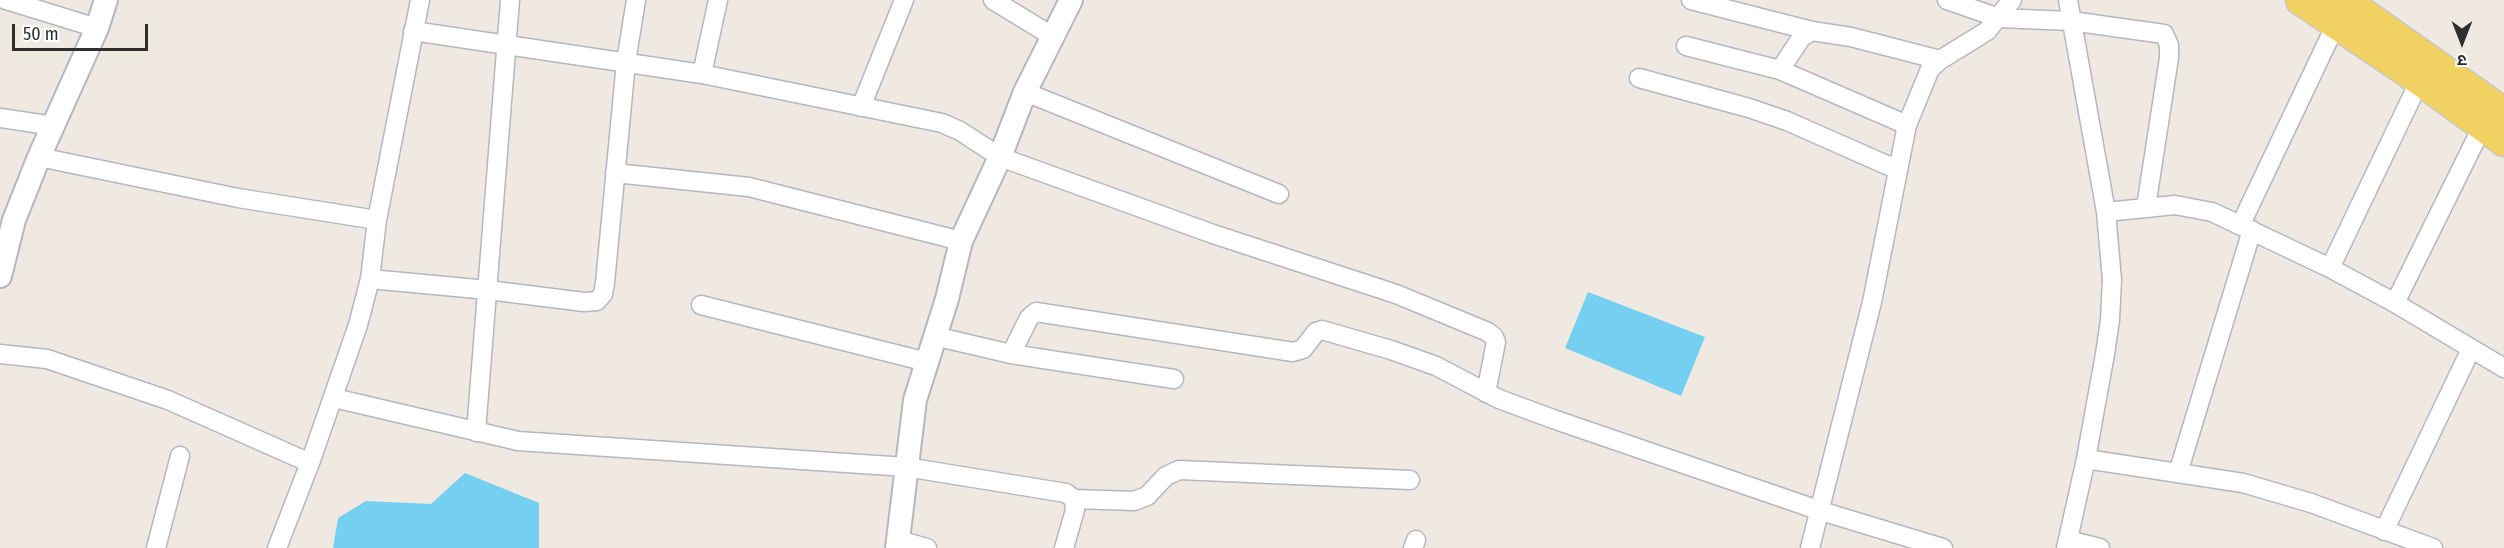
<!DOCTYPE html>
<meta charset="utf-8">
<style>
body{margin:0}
#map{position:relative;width:2504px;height:548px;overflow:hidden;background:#efe9e1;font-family:"Fira Sans Condensed","Noto Sans Devanagari",sans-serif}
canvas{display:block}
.north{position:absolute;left:2432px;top:12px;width:60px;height:60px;-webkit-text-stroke:4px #fff;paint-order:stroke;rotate:180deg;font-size:16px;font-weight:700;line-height:24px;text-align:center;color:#2e2e2e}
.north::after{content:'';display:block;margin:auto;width:21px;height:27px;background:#2e2e2e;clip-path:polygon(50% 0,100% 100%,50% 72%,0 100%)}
.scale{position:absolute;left:12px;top:24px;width:136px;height:27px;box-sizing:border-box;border:3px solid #2e2e2e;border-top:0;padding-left:8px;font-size:18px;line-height:21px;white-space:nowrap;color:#2e2e2e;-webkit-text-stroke:4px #fff;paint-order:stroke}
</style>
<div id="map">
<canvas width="2504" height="548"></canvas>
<div class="north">उ</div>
<div class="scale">50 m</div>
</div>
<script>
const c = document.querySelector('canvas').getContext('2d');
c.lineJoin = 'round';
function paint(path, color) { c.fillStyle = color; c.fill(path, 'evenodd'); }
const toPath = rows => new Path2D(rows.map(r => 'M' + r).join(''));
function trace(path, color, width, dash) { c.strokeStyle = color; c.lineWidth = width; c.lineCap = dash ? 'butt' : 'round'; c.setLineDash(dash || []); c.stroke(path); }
paint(toPath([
 [1588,292,1705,337,1681,396,1565,348],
 [465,473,539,503,539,548,333,548,338,518,366,501,431,504]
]), '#75cff0');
const minor = toPath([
 [6,0,97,28],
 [993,0,1052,36],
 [1691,0,1812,31],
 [1947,0,1999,18,2071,21,2164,34,2169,45,2169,58,2146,207],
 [413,31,702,74,942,123,960,131,1000,157,1213,234,1396,294,1488,332,1494,337,1496,342,1486,393],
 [1686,46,1780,70,1907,125],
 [1780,70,1801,38,1812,31,1851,37,1940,60],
 [702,74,718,0],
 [1639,78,1749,108,1787,121,1898,170],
 [1025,92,1279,194],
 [861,107,904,0],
 [0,118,54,126],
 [39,157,238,198,377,220],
 [615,173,749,187,961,241],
 [2106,212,2175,205,2212,212,2330,268,2395,303,2504,368],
 [2241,224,2336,24],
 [2330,268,2420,80],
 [370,279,488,290,584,302,597,301,603,294,605,283,626,62,636,0],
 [2395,303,2486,119],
 [701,305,927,362],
 [934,336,1011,354,1029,318,1036,312,1293,352,1303,349,1316,332,1322,330,1391,350,1436,366,1499,399,1553,419,1821,511,1943,548],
 [0,354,47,359,168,400,310,463,277,548],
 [1011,354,1174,379],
 [334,398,518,441,906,467,1066,493,1074,499,1075,510,1064,548],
 [476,432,510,0],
 [2086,459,2243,483,2311,503,2433,548],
 [310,463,358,325,370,279,377,220,420,0],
 [2178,473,2252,230],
 [1074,499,1134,501,1147,496,1166,476,1179,470,1410,480],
 [2384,531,2471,349],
 [898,540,927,548],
 [2068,540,2100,548],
 [156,548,180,456],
 [1413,548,1416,540],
 [1810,548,1872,302,1907,125,1930,69,1940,60,1987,31,2012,0],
 [2066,548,2086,459,2105,354,2110,320,2112,280,2106,212,2068,0]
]);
const tertiary = toPath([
 [0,276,14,220,39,157,97,28,106,0],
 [897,548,915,400,947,299,961,241,1000,157,1025,92,1071,0]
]);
const primary = toPath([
 [2301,0,2420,80,2504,141],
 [2344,0,2504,113]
]);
trace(minor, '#b4b7c1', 21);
trace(tertiary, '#b4b7c1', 26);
trace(primary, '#c9c9c9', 33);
trace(minor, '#fff', 18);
trace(tertiary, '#fff', 22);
trace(primary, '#f2d163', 30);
</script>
